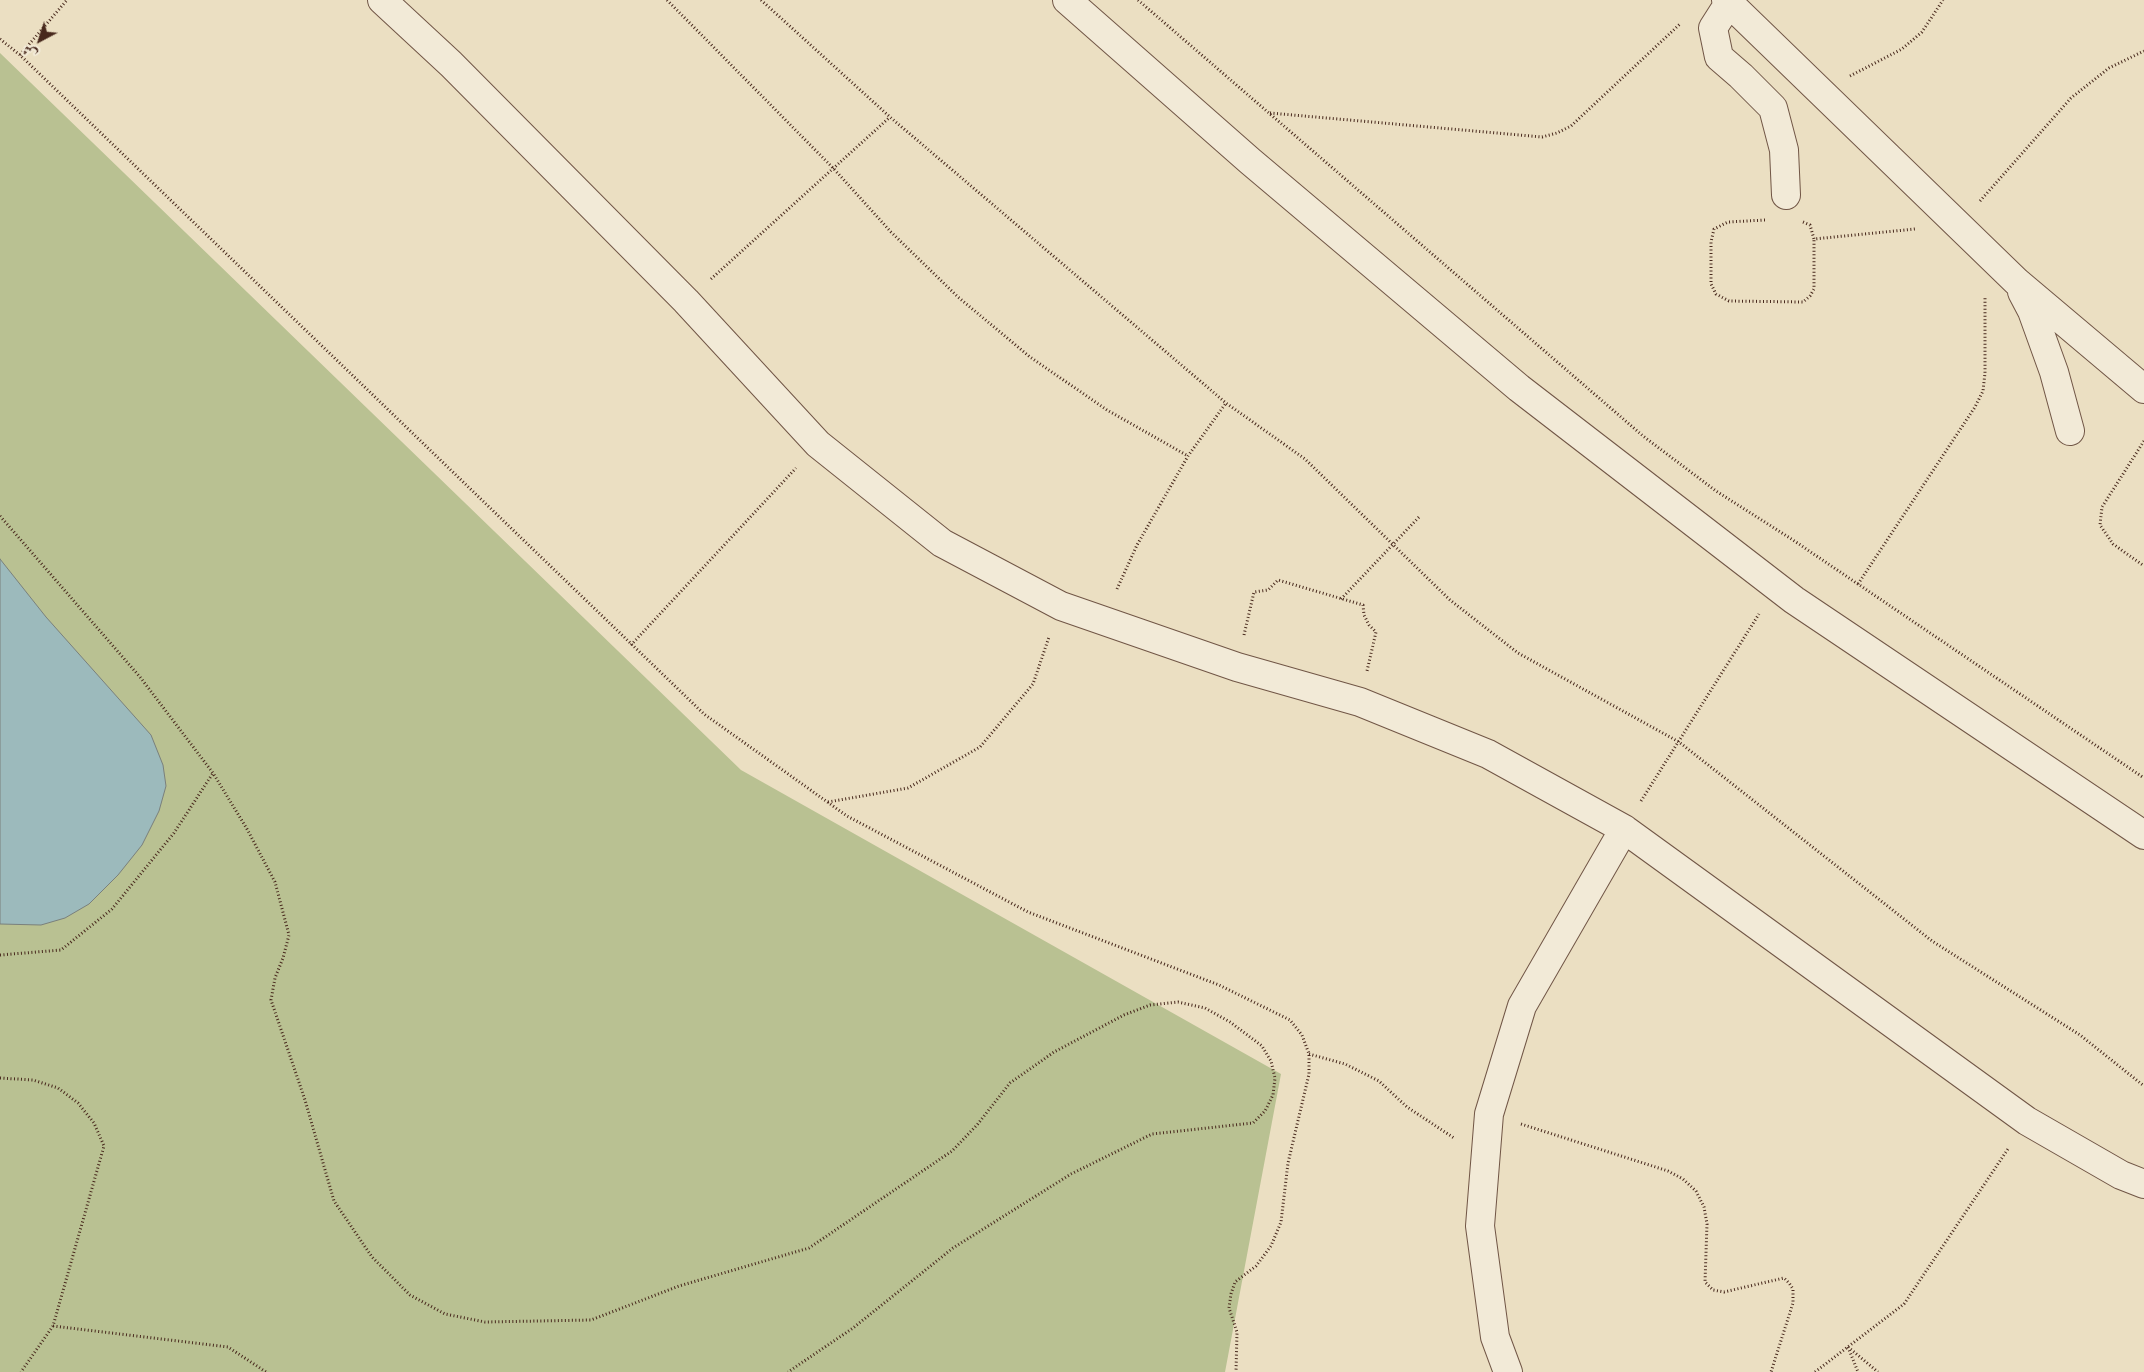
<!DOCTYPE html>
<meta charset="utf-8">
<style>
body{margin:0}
#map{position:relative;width:2144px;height:1372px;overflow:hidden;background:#ebdfc2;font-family:Cardo,Amiri,serif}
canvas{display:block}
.north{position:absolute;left:15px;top:15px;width:50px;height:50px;-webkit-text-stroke:4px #f2ead7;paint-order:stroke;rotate:220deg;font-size:14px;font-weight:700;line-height:20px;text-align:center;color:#48291d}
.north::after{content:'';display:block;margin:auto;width:18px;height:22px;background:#48291d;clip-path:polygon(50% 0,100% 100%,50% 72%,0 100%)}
</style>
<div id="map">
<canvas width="2144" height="1372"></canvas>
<div class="north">ش</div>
</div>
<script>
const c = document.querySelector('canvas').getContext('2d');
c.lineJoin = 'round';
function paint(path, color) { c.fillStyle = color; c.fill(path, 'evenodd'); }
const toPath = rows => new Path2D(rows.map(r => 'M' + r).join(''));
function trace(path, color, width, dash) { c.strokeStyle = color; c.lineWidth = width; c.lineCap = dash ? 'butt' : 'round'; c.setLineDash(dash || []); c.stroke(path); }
paint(toPath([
 [0,53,741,770,1281,1074,1225,1372,0,1372]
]), '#b9c192');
const water = toPath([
 [0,559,46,617,151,735,163,765,166,786,159,811,142,845,118,875,89,904,65,918,41,925,0,924,0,559]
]);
paint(water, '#9cbabc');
trace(water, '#7a807c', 1);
const minor = toPath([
 [382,0,451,64,686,301,818,444,942,543,1061,606,1237,667,1360,702,1488,754,1624,829,2027,1121,2121,1175,2144,1184],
 [1067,0,1250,161,1519,388,1794,600,2144,835],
 [1726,0,2017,282,2144,389],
 [1729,3,1713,28,1719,57,1741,76,1773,108,1784,150,1786,195],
 [2022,292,2032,311,2054,372,2070,431],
 [1508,1372,1495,1337,1480,1226,1489,1114,1522,1006,1624,829]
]);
trace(minor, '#715646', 30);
trace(toPath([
 [667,0,834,169,891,232,958,297,1030,357,1107,410,1188,456],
 [761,0,890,117,1226,403,1305,459,1450,600,1518,653,1679,742,1932,941,2080,1035,2144,1086],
 [1138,0,1643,436,1716,491,1793,540,2144,778],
 [0,39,20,55,704,714,847,816,1028,912,1219,985,1290,1020,1302,1035,1309,1054,1309,1074,1288,1163,1281,1222,1271,1246,1256,1266,1235,1282,1231,1294,1229,1308,1237,1332,1236,1372],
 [20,55,67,0],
 [1850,76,1902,49,1922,32,1943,0],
 [1270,113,1542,137,1557,133,1571,126,1680,24],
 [1980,201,2071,98,2109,68,2144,51],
 [1765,220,1728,222,1714,229,1711,242,1711,284,1716,294,1729,301,1803,302,1810,296,1814,289,1814,239],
 [1803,222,1810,225,1814,239,1915,229],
 [711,279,890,117],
 [2144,441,2102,507,2100,525,2113,544,2144,566],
 [0,516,140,677,213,773,247,829,275,882,289,935,283,958,275,978,271,1000,305,1100,334,1201,372,1257,410,1295,445,1314,485,1322,591,1320,679,1286,809,1248,952,1151,977,1125,1010,1083,1054,1052,1124,1015,1150,1005,1178,1002,1205,1008,1230,1022,1262,1046,1271,1061,1275,1078,1273,1095,1265,1111,1253,1123,1152,1134,1071,1174,953,1248,853,1328,788,1372],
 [1858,584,1975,407,1983,391,1985,373,1985,297],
 [1117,589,1137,545,1188,456,1226,403],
 [1341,599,1419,517],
 [1244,635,1254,592,1268,590,1278,580,1363,605,1364,615,1369,625,1376,632,1367,671],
 [631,645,796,468],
 [1641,801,1759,614],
 [828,802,908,788,980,747,1033,684,1049,637],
 [0,955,61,950,112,909,174,833,213,773],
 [1309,1054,1345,1064,1379,1081,1407,1107,1454,1138],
 [0,1078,33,1080,58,1088,78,1103,94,1123,104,1146,53,1326,21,1372],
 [1521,1124,1668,1171,1683,1179,1696,1191,1704,1207,1707,1224,1705,1282,1713,1290,1724,1292,1784,1278,1789,1283,1793,1289,1793,1303,1771,1372],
 [53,1326,228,1347,266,1372],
 [1848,1347,1878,1372],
 [1848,1347,1858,1372],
 [1815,1372,1904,1304,2008,1149]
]), '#48291d', 3, [1, 2.5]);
trace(minor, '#f2ead7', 28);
</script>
